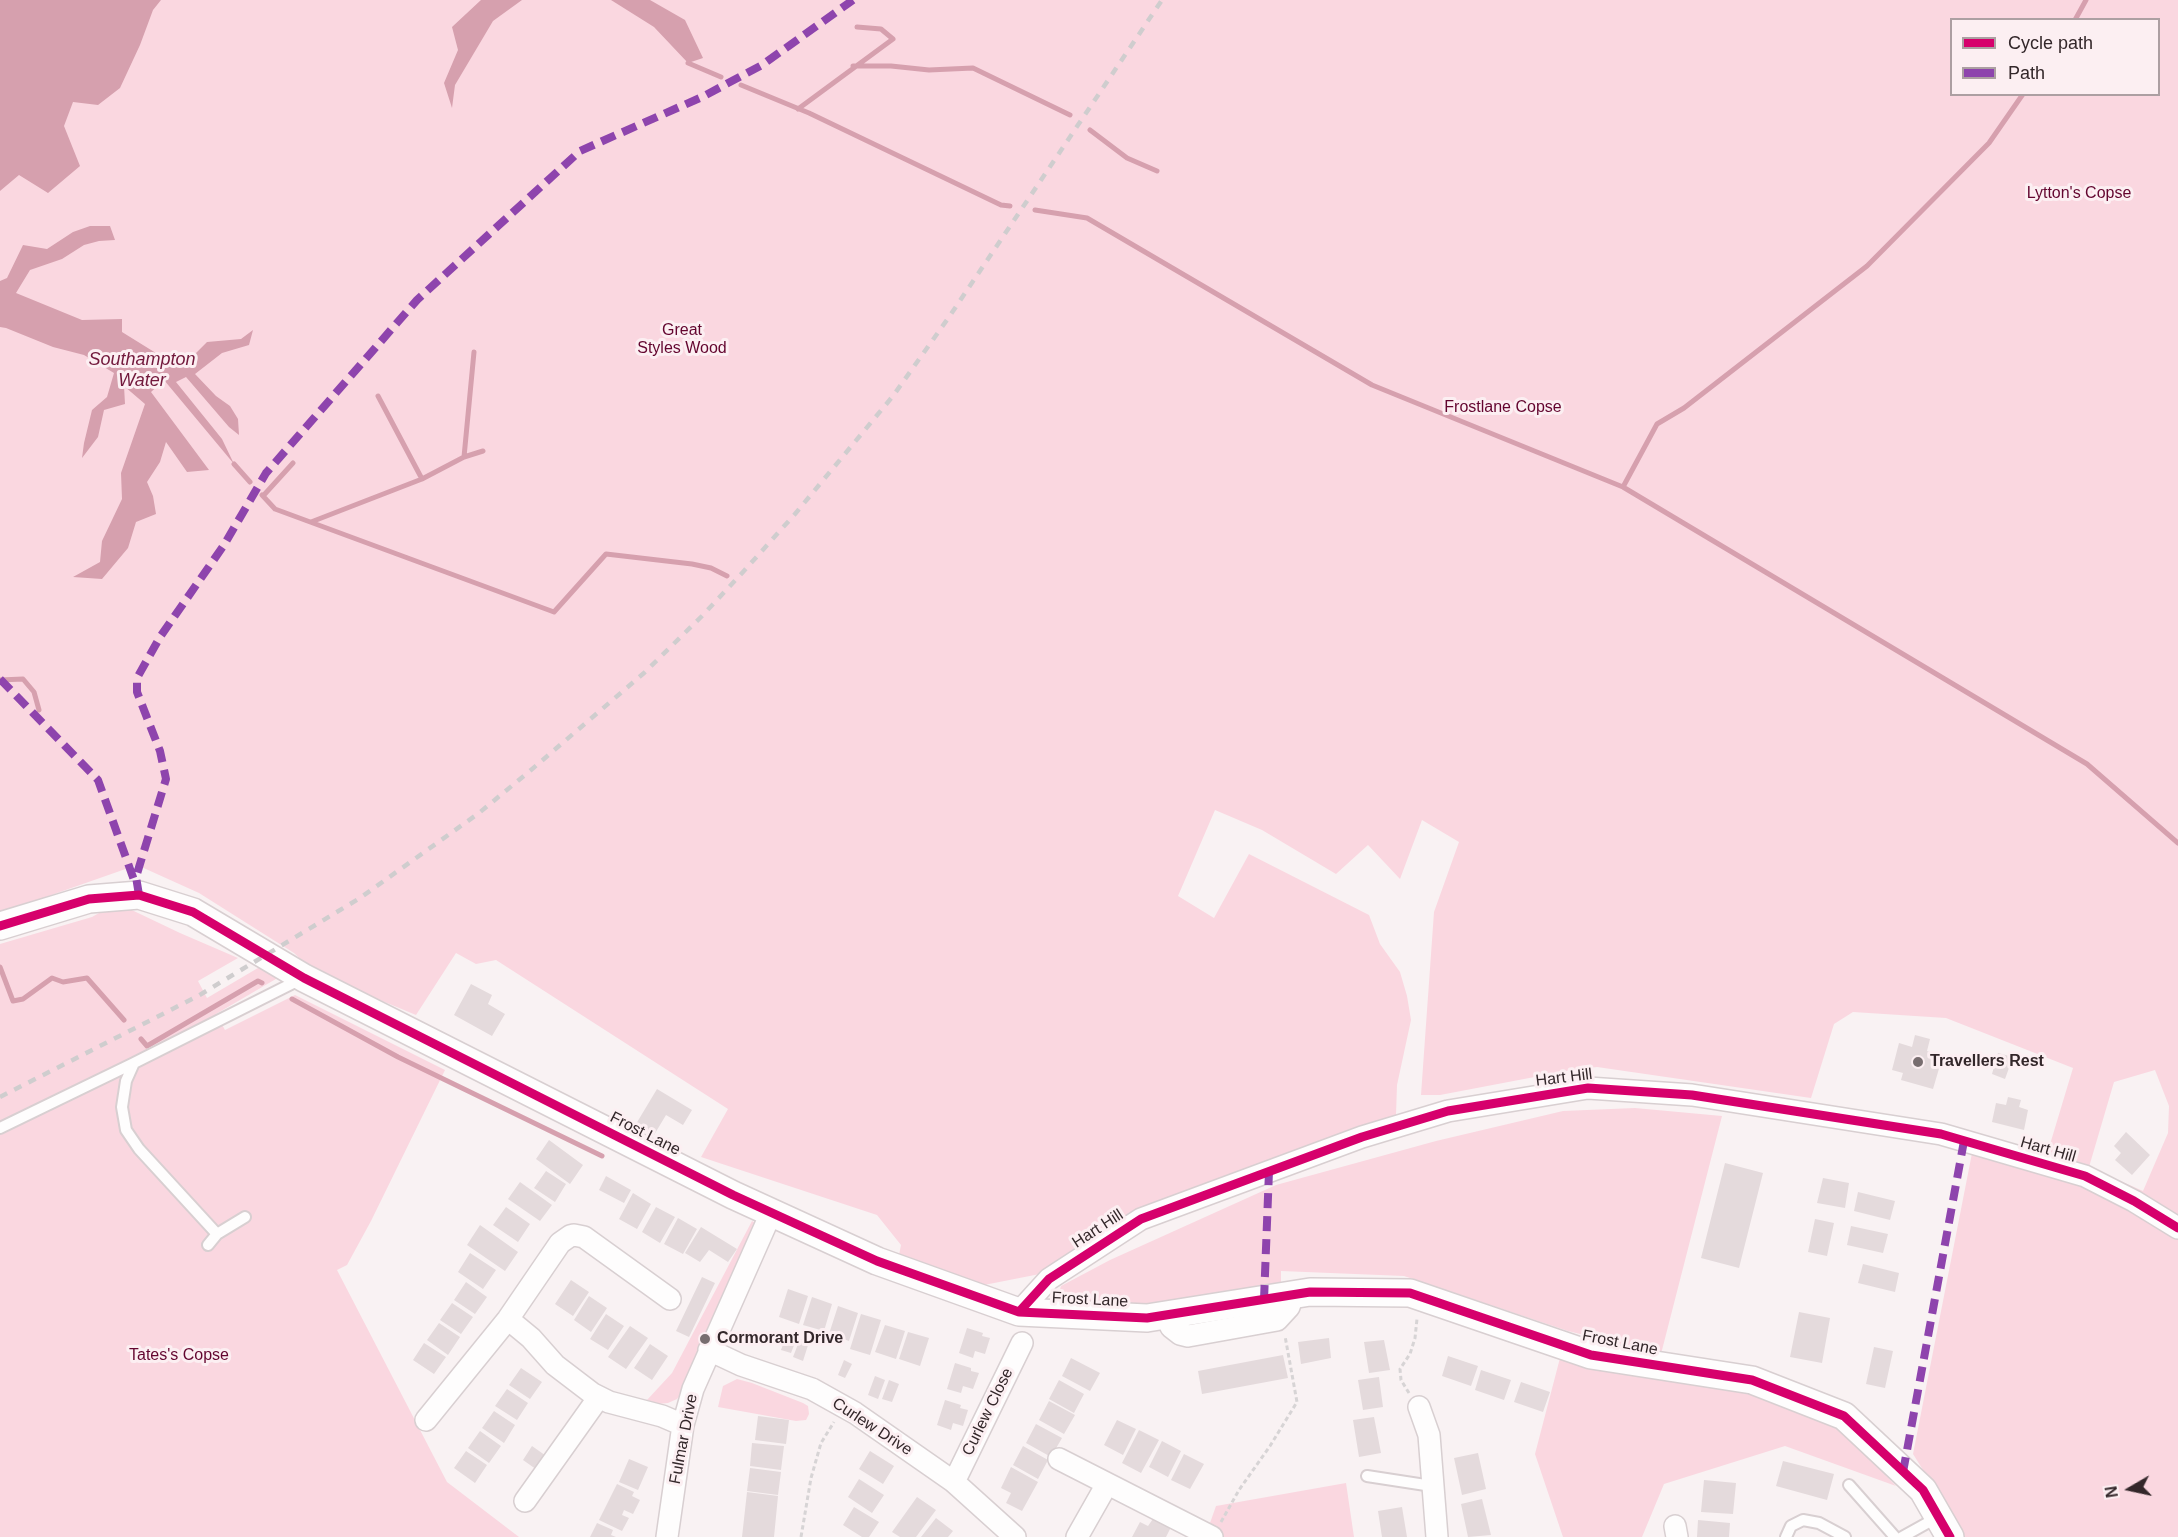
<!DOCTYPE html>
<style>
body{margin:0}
#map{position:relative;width:2178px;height:1537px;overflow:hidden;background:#f9f2f3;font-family:Arial,sans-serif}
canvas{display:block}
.legend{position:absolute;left:1950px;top:18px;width:210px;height:78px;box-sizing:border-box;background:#fceff2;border:2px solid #ac9fa2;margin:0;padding:8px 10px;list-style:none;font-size:18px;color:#33272a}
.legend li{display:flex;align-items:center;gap:12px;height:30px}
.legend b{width:30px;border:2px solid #ac9fa2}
.north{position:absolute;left:2100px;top:1459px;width:60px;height:60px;-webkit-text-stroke:4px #fceff2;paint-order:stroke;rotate:261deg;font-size:16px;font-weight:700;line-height:24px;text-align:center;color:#33272a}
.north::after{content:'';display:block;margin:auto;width:21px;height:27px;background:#33272a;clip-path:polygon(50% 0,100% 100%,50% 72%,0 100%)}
</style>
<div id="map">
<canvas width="2178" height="1537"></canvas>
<ul class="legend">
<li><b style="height:8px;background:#d6006c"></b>Cycle path</li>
<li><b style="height:8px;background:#8e44ad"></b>Path</li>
</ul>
<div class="north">N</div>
</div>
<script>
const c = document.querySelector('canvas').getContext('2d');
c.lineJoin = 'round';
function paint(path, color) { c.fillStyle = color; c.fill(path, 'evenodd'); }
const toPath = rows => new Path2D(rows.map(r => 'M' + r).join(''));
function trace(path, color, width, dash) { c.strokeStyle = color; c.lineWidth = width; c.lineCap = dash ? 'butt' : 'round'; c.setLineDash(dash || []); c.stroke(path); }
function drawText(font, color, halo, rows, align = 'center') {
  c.font = font + ' Arial,sans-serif'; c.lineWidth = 6; c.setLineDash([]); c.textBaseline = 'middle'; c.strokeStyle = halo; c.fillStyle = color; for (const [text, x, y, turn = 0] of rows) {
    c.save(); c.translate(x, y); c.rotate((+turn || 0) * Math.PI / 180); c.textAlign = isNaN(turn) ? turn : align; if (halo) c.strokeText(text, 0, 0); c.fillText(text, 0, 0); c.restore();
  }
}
paint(toPath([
 [0,0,2178,0,2178,1537,1965,1537,1913,1454,1974,1143,2045,1161,2073,1068,1946,1018,1853,1012,1834,1024,1811,1098,1597,1067,1566,1071,1440,1095,1421,1095,1434,912,1459,842,1422,820,1400,879,1368,845,1336,874,1262,830,1215,810,1178,896,1214,918,1249,854,1369,915,1380,944,1400,972,1407,996,1411,1020,1397,1085,1396,1115,1327,1144,1251,1171,1055,1271,984,1285,899,1255,901,1245,877,1215,701,1157,728,1109,496,960,476,964,456,953,416,1015,315,973,294,953,199,893,137,865,0,913],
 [1952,20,2158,20,2158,94,1952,94],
 [2155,1070,2169,1106,2168,1133,2143,1191,2089,1167,2114,1082],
 [117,903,180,933,238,958,198,981,207,998,263,965,281,976,216,1014,225,1030,295,995,445,1070,371,1221,347,1265,337,1270,447,1482,519,1537,0,1537,0,944,92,917],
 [1635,1108,1722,1116,1661,1354,1568,1331,1404,1276,1281,1271,1281,1287,1171,1306,1069,1302,1058,1296,1061,1286,1110,1260,1276,1185,1436,1141,1563,1111],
 [752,1221,760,1226,686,1388,677,1399,668,1403,658,1404,647,1400,672,1373],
 [1560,1358,1750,1391,1843,1430,1896,1486,1785,1446,1664,1484,1642,1537,1563,1537,1535,1454],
 [737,1379,752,1383,803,1403,808,1406,809,1414,806,1420,796,1421,718,1407,723,1386],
 [1346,1483,1354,1537,1205,1537,1216,1506]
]), '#fad7e0');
paint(toPath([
 [0,0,161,0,153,10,140,45,120,88,98,105,73,102,64,126,80,166,48,193,19,175,0,191],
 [481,0,522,0,493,21,455,85,452,108,444,83,458,50,452,27],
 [611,0,650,0,685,20,703,58,688,63,654,27],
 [90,226,110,226,115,240,99,241,84,245,62,259,30,270,16,293,82,320,122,319,122,332,172,363,192,357,207,342,241,339,253,330,249,345,222,353,195,374,216,396,230,406,238,419,239,435,229,427,186,377,176,382,222,439,234,464,164,380,151,392,209,470,187,472,166,442,160,462,147,482,153,496,156,514,136,522,128,548,102,579,73,577,100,562,102,541,122,499,121,473,145,404,124,386,125,404,104,410,98,437,82,458,84,443,92,410,107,397,114,373,84,355,53,347,6,328,0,327,0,281,7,278,23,245,47,249,73,232]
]), '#d6a0ae');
trace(toPath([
 [2075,20,2086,0],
 [688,63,721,77],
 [853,66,891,66,929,70,973,68,1070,115],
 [741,85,809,113,1001,205,1010,206],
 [798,109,893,39,881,29,857,27],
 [1090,130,1127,158,1157,171],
 [1035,210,1087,218,1372,385,1623,487,2087,764,2178,843],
 [378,396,422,479],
 [464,457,474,352],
 [234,464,250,482],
 [1623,487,1657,424,1684,408,1867,266,1989,143,2023,94],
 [262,495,275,509,554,612,606,554,692,564,711,568,727,576],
 [263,496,293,463],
 [311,522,422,479,464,457,483,451],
 [0,680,23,679,34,692,39,710],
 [0,967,13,1001,23,999,52,978,63,982,87,978,124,1020],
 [292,999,398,1057,602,1156],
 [141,1039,147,1046,258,981,262,983]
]), '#d6a0ae', 5);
paint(toPath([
 [471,984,492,995,488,1004,505,1014,492,1036,454,1015],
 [1915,1035,1930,1039,1927,1051,1943,1055,1933,1089,1901,1080,1903,1073,1892,1070,1899,1043,1912,1047],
 [1998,1053,2013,1057,2005,1079,1992,1074],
 [657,1089,692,1110,683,1125,666,1115,654,1135,636,1124],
 [2008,1097,2021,1100,2019,1107,2028,1110,2024,1130,1992,1122,1996,1103,2006,1105],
 [2126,1132,2150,1155,2132,1175,2115,1160,2121,1153,2114,1146],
 [549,1140,583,1165,570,1184,536,1159],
 [1725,1163,1763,1173,1739,1268,1701,1258],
 [546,1171,566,1184,555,1202,534,1188],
 [606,1176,631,1190,624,1203,599,1190],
 [1823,1178,1849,1183,1845,1208,1817,1203],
 [520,1182,552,1205,540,1221,508,1199],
 [1858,1192,1895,1201,1890,1220,1854,1211],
 [633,1193,651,1204,637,1229,619,1219],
 [506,1207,530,1224,518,1242,493,1225],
 [656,1207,675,1217,660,1243,642,1232],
 [678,1218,697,1229,683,1254,664,1244],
 [1815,1219,1834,1223,1827,1256,1808,1252],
 [480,1225,518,1252,505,1271,467,1245],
 [1851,1226,1888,1234,1883,1253,1847,1245],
 [701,1227,737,1249,728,1262,709,1250,700,1262,685,1253],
 [470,1253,496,1270,483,1289,458,1272],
 [1863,1264,1899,1273,1895,1292,1858,1283],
 [702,1277,715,1283,689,1337,676,1331],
 [571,1280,589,1292,573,1316,555,1304],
 [466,1282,487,1297,475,1314,454,1300],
 [788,1289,808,1296,799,1324,779,1317],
 [589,1296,607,1308,591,1332,574,1320],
 [812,1297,832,1304,824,1331,803,1325],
 [452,1303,473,1317,461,1334,440,1320],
 [838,1306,858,1313,849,1341,829,1334],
 [1799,1312,1830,1318,1822,1363,1790,1357],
 [606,1314,624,1326,608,1350,590,1339],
 [861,1314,881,1320,870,1355,850,1349],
 [439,1323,460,1337,448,1355,427,1340],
 [885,1325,905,1331,896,1359,875,1352],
 [630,1326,648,1338,626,1369,608,1357],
 [967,1328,983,1333,982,1336,990,1338,985,1354,975,1351,973,1358,959,1353],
 [788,1331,798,1335,791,1353,781,1350],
 [908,1332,929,1338,920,1366,899,1359],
 [1329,1338,1331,1358,1301,1364,1298,1342],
 [800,1339,809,1342,803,1361,793,1357],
 [1384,1340,1390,1370,1369,1373,1364,1342],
 [424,1343,446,1357,434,1374,413,1360],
 [650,1344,668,1356,652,1380,634,1368],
 [1874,1347,1893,1351,1885,1388,1866,1384],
 [1283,1355,1288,1378,1202,1394,1198,1371],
 [1448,1356,1478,1366,1471,1386,1442,1376],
 [1071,1358,1100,1373,1090,1391,1062,1376],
 [844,1360,852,1364,845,1378,838,1375],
 [955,1363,971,1368,971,1371,979,1373,973,1389,963,1386,961,1393,947,1389],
 [521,1368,542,1382,530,1399,509,1385],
 [1481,1370,1511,1380,1504,1400,1475,1390],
 [875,1376,885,1380,878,1399,868,1395],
 [1379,1377,1383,1407,1363,1410,1358,1380],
 [889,1380,899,1384,892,1402,882,1399],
 [1059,1380,1084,1394,1074,1413,1049,1399],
 [1521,1382,1550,1392,1543,1412,1514,1402],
 [507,1389,528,1403,517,1420,495,1406],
 [945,1400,961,1405,960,1408,968,1410,963,1426,953,1423,951,1430,937,1425],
 [1049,1401,1075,1415,1064,1434,1039,1420],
 [494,1411,515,1425,504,1443,482,1428],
 [758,1416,789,1420,786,1444,755,1440],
 [1374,1417,1381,1453,1359,1457,1353,1420],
 [1117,1420,1136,1429,1123,1455,1104,1445],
 [1036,1424,1062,1438,1051,1457,1026,1443],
 [1139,1430,1159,1440,1141,1473,1122,1463],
 [480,1431,501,1446,489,1463,468,1448],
 [1162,1441,1181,1451,1168,1477,1149,1467],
 [752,1443,784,1446,781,1470,750,1466],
 [532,1446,549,1458,540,1472,523,1460],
 [1023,1446,1048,1460,1038,1479,1013,1465],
 [466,1451,487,1465,475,1483,454,1468],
 [870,1451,894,1466,883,1484,859,1469],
 [1478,1453,1486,1489,1462,1495,1454,1458],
 [1184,1454,1204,1464,1190,1489,1171,1480],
 [629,1459,648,1467,638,1490,619,1482],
 [1783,1461,1834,1474,1827,1500,1776,1486],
 [1011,1467,1038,1482,1022,1511,1006,1503,1011,1493,1001,1488],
 [750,1468,781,1472,778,1495,747,1491],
 [859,1479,884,1495,872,1513,848,1497],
 [1704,1480,1736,1483,1733,1514,1701,1512],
 [617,1484,634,1492,632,1496,640,1500,633,1514,624,1510,622,1515,629,1518,622,1531,599,1520],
 [747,1492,778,1496,774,1537,742,1537],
 [917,1497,936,1510,916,1537,900,1537,892,1532],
 [1482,1499,1491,1535,1468,1537,1461,1504],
 [854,1507,879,1522,869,1537,862,1537,843,1525],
 [1402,1507,1407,1537,1382,1537,1378,1511],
 [1155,1516,1172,1525,1166,1537,1132,1537,1140,1522,1148,1526],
 [936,1518,953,1531,948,1537,921,1537],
 [1698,1520,1730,1523,1729,1537,1697,1537],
 [597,1523,613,1530,611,1535,616,1537,590,1537]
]), '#e4dadc');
const service = toPath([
 [0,1128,134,1063],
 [217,1234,139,1149,126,1130,122,1107,126,1081,134,1063,301,979],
 [208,1245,217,1234,245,1217],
 [1367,1476,1432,1486],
 [1849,1485,1895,1537],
 [1786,1537,1791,1526,1803,1520,1819,1523,1845,1537],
 [1902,1537,1938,1517]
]);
const minor = toPath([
 [1019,1312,1049,1279,1141,1219,1362,1137,1448,1111,1588,1088,1692,1095,1941,1134,2085,1176,2134,1201,2178,1228],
 [1166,1315,1171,1327,1180,1334,1188,1336,1277,1320,1289,1307,1293,1295],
 [508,1319,531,1338,555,1365,593,1394,609,1402,662,1416,683,1425],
 [709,1350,741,1365,812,1389,855,1413,954,1482,1015,1537],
 [1419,1407,1429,1435,1437,1537],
 [426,1420,508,1319,560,1243,570,1236,574,1235,584,1237,670,1299],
 [1059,1459,1212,1537],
 [954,1482,1022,1343],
 [525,1501,599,1397],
 [1675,1526,1677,1537],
 [667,1537,683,1425,693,1389,771,1213],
 [1077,1537,1107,1484]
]);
const tertiary = toPath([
 [0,926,89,899,139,895,193,912,304,978,733,1195,877,1261,1019,1312,1147,1318,1310,1292,1410,1293,1591,1355,1752,1380,1844,1416,1923,1490,1950,1537]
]);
trace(service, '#d8cfd1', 14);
trace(minor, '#d8cfd1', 24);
trace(tertiary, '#d8cfd1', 30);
trace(toPath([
 [1409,1393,1401,1380,1400,1369,1410,1354,1415,1338,1417,1319],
 [1221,1522,1239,1490,1270,1446,1297,1402,1285,1336],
 [801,1537,811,1478,821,1443,834,1422]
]), '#d7d4d5', 3, [4.5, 3]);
trace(service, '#fefdfd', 10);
trace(minor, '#fefdfd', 21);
trace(tertiary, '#fefdfd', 27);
trace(toPath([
 [0,1097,198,996,360,898,479,813,531,770,644,673,702,616,743,572,795,514,893,396,949,317,1162,0]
]), '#cfcdce', 4.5, [8, 8]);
trace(toPath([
 [0,679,98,780,134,880],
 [139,895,136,877,166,779,160,751,137,692,137,678,160,637,224,545,266,473,417,300,580,151,702,97,762,65,853,0],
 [1264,1300,1269,1171],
 [1903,1472,1964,1141]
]), '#8e44ad', 8, [15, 8]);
trace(toPath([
 [0,926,89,899,139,895,193,912,304,978,733,1195,877,1261,1019,1312,1147,1318,1310,1292,1410,1293,1591,1355,1752,1380,1844,1416,1923,1490,1950,1537],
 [1019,1312,1049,1279,1141,1219,1362,1137,1448,1111,1588,1088,1692,1095,1941,1134,2085,1176,2134,1201,2178,1228]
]), '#d6006c', 9);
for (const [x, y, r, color] of [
 [1918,1062,6,"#786e70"],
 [705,1339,6,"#786e70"]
]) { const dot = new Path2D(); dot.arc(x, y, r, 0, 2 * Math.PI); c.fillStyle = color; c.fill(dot); trace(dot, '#fceff2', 2); }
drawText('16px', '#63052f', '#fceff2', [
 ["Lytton's Copse",2079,194],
 ["Great",682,331],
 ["Styles Wood",682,349],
 ["Frostlane Copse",1503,408],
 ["Tates's Copse",179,1356]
]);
drawText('bold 16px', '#33272a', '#fceff2', [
 ["Travellers Rest",1930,1062],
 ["Cormorant Drive",717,1339]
], 'left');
drawText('16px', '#33272a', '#fceff2', [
 ["Hart Hill",1564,1078,-7],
 ["Frost Lane",645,1134,27],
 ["Hart Hill",2048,1150,16],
 ["Hart Hill",1098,1229,-33],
 ["Frost Lane",1090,1300,3],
 ["Frost Lane",1620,1343,11],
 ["Curlew Close",988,1412,-64],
 ["Curlew Drive",872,1427,33],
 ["Fulmar Drive",684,1439,-79]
]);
drawText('italic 18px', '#72193c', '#fceff2', [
 ["Southampton",142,360],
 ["Water",142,381]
]);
</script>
